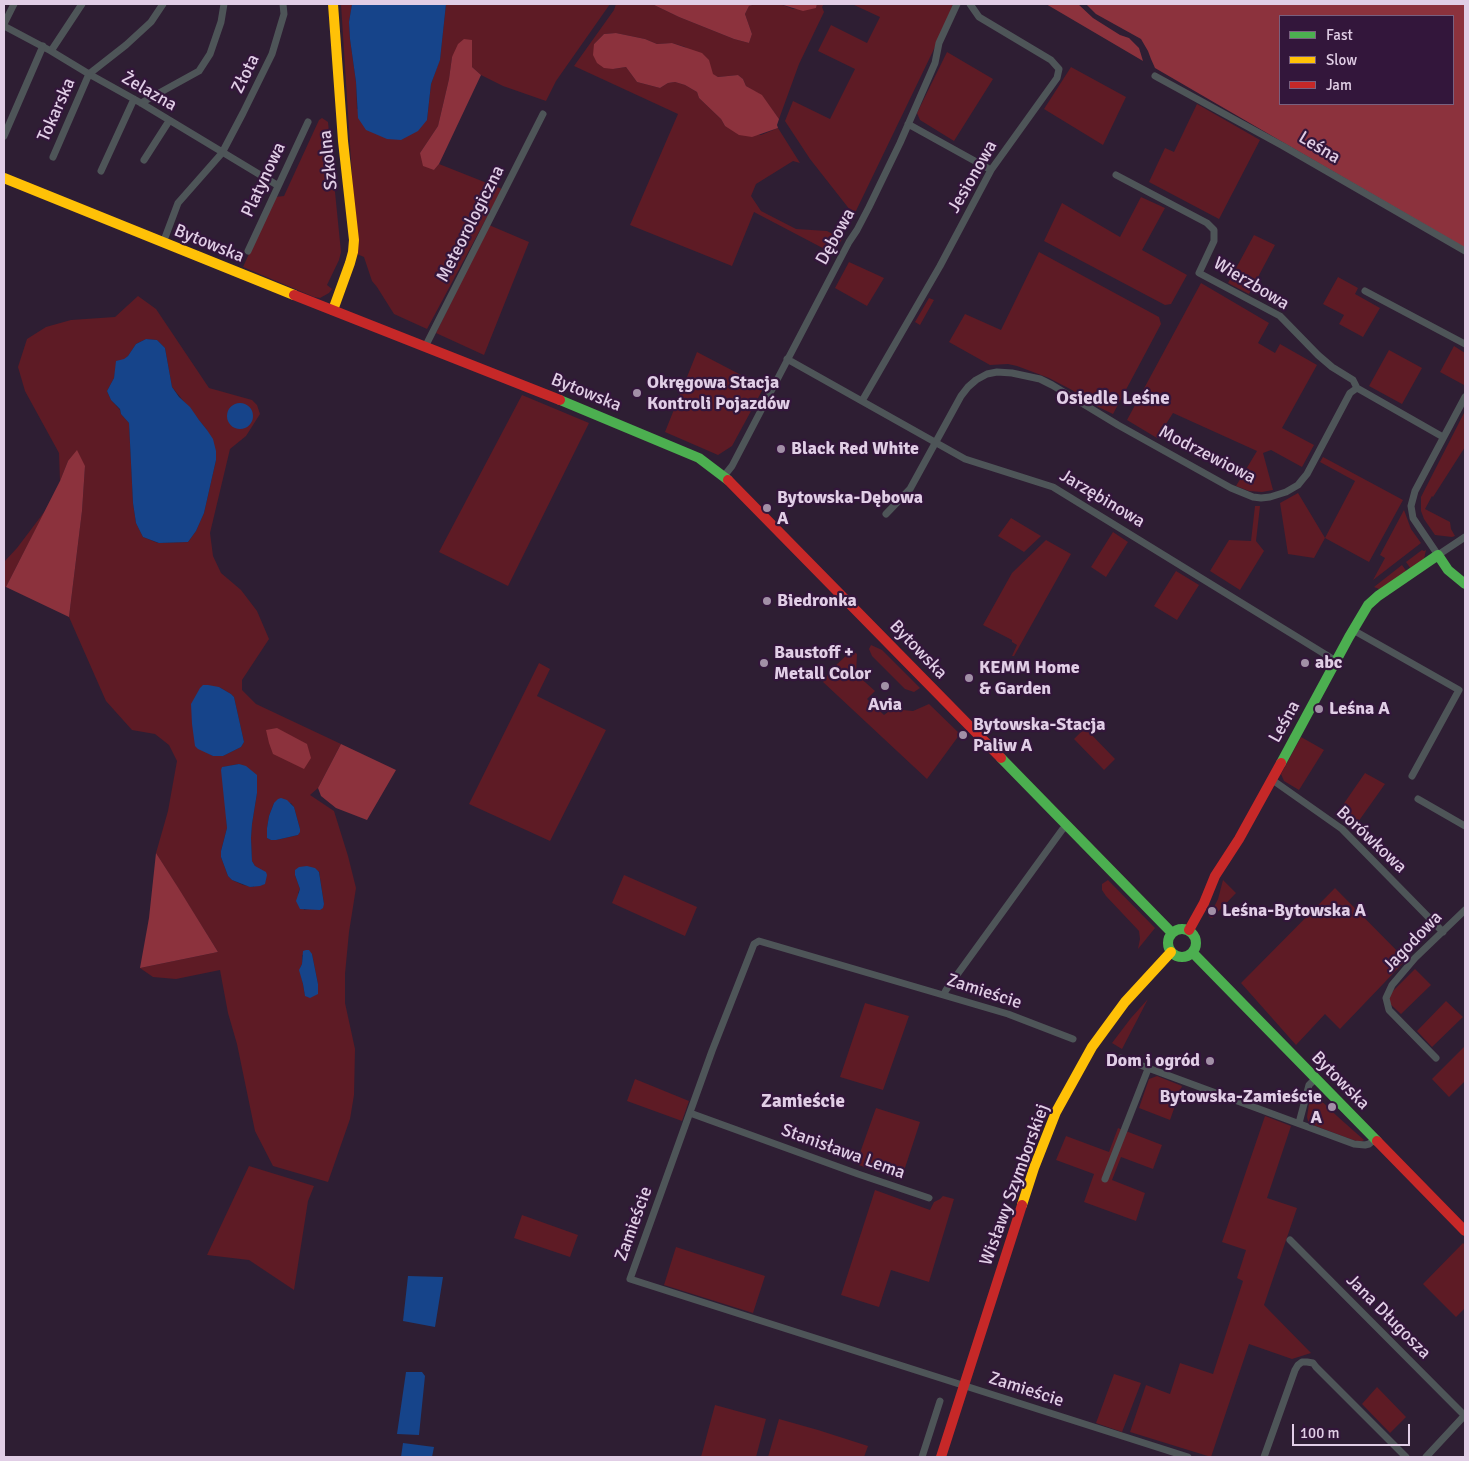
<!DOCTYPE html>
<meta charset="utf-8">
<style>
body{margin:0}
#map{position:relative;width:1469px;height:1461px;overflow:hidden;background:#2e1e33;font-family:Signika,sans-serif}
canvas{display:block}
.frame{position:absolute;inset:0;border:5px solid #e1cee6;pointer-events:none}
.legend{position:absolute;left:1279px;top:15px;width:175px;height:90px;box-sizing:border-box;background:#33163b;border:1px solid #79607f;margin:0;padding:6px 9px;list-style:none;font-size:15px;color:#e1cee6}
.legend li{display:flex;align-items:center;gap:10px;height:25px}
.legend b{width:25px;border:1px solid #79607f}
.scale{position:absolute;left:1292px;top:1424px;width:118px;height:22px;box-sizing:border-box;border:2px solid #e1cee6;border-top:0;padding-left:6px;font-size:15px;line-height:18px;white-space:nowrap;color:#e1cee6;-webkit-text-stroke:4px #33163b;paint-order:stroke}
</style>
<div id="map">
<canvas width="1469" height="1461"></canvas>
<div class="frame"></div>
<ul class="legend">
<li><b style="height:6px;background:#4caf50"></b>Fast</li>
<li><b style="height:6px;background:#ffc107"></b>Slow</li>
<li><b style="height:6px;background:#c62828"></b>Jam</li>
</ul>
<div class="scale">100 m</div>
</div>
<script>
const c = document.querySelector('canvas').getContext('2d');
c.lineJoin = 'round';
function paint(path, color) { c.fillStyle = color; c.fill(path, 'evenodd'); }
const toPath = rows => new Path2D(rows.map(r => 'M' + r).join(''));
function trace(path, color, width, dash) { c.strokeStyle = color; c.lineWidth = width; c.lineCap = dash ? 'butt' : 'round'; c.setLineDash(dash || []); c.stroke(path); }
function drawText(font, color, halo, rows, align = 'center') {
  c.font = font + ' Signika,sans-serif'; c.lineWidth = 4.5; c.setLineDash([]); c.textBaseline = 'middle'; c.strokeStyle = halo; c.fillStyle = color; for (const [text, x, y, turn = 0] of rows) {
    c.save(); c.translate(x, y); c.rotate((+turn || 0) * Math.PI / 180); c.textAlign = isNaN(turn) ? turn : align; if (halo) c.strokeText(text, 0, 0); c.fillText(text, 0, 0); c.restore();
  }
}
paint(toPath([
 [341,4,352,4,349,22,350,39,356,82,357,109,427,120,431,84,440,59,446,4,610,4,556,81,546,101,503,86,481,75,472,67,472,40,452,57,449,79,438,126,420,153,434,170,439,164,502,189,427,329,394,314,377,287,372,281,364,257,357,254],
 [616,4,652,4,679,17,734,39,749,43,752,34,745,14,749,6,756,4,780,4,793,9,816,8,817,4,824,4,822,7,824,12,799,64,779,119,762,96,746,86,743,79,738,75,718,77,712,74,685,47,672,43,657,44,645,39,616,33,604,34,594,44,613,69,626,67,637,82,660,88,668,83,675,82,685,85,697,92,699,98,721,119,725,126,761,135,778,128,800,163,793,161,756,184,751,196,761,211,796,229,827,231,842,239,834,254,754,212,732,266,630,225,678,114,574,66,614,10],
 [852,4,953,4,947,22,854,215,810,159,785,121,793,101,830,119,855,69,818,51,831,25,867,43,880,17],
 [947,52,993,79,954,141,920,120,917,113],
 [1071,67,1126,97,1103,145,1044,109],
 [1197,104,1260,140,1219,219,1149,182,1165,148,1174,152],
 [322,118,328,122,341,252,339,260,327,285,332,289,329,293,320,298,314,297,243,267,275,197,284,196,319,120],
 [1141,197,1165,208,1142,250,1187,275,1171,304,1165,305,1044,241,1062,203,1120,237],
 [489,225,529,242,484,355,436,333],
 [1254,235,1275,245,1249,294,1228,283],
 [1039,252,1159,317,1161,324,1113,414,1088,402,1072,390,1049,378,1017,366,1008,364,990,365,949,342,965,314,1001,330],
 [849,262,884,278,867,306,835,288],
 [1338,277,1358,288,1355,294,1380,308,1363,337,1339,324,1344,315,1323,304],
 [1201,283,1269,323,1258,343,1275,353,1280,344,1317,365,1282,428,1314,445,1302,467,1271,450,1263,453,1273,490,1262,492,1249,491,1236,486,1257,451,1173,413,1157,438,1127,420],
 [138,296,156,309,209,388,252,400,257,405,260,414,246,436,230,449,210,533,213,556,221,573,241,590,257,611,269,639,242,680,242,690,256,704,341,744,318,788,310,795,334,811,348,856,356,888,349,932,345,974,345,1003,355,1049,354,1095,350,1119,328,1182,273,1166,255,1131,237,1044,228,1013,220,970,176,979,153,977,140,968,218,952,156,853,168,811,177,761,169,745,155,734,132,730,106,701,69,617,82,511,85,466,68,461,60,481,59,453,25,391,18,367,27,339,46,327,71,320,115,317],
 [146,339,157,340,165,348,172,387,207,430,216,460,204,513,196,531,188,542,158,543,143,537,136,523,133,503,129,423,121,414,120,410,111,400,107,391,114,378,116,367,128,356,136,344],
 [219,687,231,694,234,697,244,742,241,747,223,756,213,756,206,752],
 [239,764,257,793,252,824,251,838,252,861,255,866,254,887,243,885,232,880,228,876,221,857,221,851,227,828,223,767],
 [274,803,291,803,294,807,300,829,298,835,276,840,271,840,267,838,267,828,269,816],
 [319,871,324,904,309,909,304,910,298,893,300,889,295,875],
 [312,954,318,984,305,995,300,968,302,964,302,955],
 [929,298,934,300,920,325,915,322],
 [1454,346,1465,353,1464,385,1440,372],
 [1389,350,1422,368,1402,404,1369,386],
 [697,352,764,387,732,446,718,455,665,432],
 [522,395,589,423,508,586,439,552],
 [1465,411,1465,447,1433,497,1432,496,1425,509,1450,522,1451,529,1455,536,1452,537,1435,535,1424,519,1421,511,1421,497],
 [1323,457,1403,500,1369,562,1325,538,1314,558,1288,554,1280,503,1298,493,1325,538,1355,481,1320,462],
 [1255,506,1260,506,1256,541,1264,551,1240,590,1210,571,1229,540,1251,541],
 [1404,510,1411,529,1421,543,1373,580,1385,558,1380,555],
 [45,511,6,587,4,586,4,562,17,548],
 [1011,518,1041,536,1024,552,998,536],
 [1113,532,1128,542,1106,577,1091,567],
 [1046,540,1071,554,1014,656,1012,656,1017,645,1012,642,1012,640,983,625,1012,573],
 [1422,550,1424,551,1426,550,1424,559,1411,569,1406,562],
 [1402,565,1407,572,1381,589,1379,589,1374,587],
 [1176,571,1199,585,1177,620,1154,606],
 [871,645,882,650,920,688,914,692,905,689,872,656,869,649],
 [852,650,857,654,856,674,875,691,867,699,884,715,892,709,913,711,929,704,960,734,927,779,823,682,831,670],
 [539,663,550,669,537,696,606,730,550,841,469,804],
 [1085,728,1115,759,1104,770,1074,739],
 [1301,737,1324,750,1299,790,1284,781,1281,774],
 [1365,773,1385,784,1353,829,1336,815],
 [624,875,697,907,685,936,612,903],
 [1108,880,1155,928,1138,949,1140,939,1139,931,1106,896,1102,890,1102,884],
 [1223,880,1236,893,1212,918,1209,917,1218,899],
 [1335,888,1406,960,1340,1029,1325,1014,1296,1045,1241,983],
 [1415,969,1431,985,1401,1014,1389,1003,1389,995],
 [1148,999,1122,1049,1112,1043,1131,1018],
 [1446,1001,1463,1017,1432,1047,1417,1031],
 [865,1003,909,1016,883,1090,840,1077],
 [1465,1046,1465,1081,1449,1097,1432,1079],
 [1157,1076,1182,1086,1170,1120,1139,1108,1149,1079],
 [635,1079,689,1101,682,1121,627,1101],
 [1311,1091,1337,1116,1364,1140,1361,1142,1353,1140,1313,1125,1308,1121,1307,1117],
 [876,1108,920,1122,901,1180,856,1164],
 [1265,1116,1291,1126,1267,1198,1297,1208,1264,1305,1311,1353,1292,1359,1249,1344,1211,1457,1130,1432,1146,1385,1170,1394,1180,1363,1213,1374,1243,1281,1237,1278,1246,1250,1222,1242],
 [1118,1128,1162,1145,1153,1169,1121,1157,1112,1180,1145,1193,1136,1221,1084,1202,1094,1174,1056,1160,1066,1136,1109,1152],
 [249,1166,314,1186,308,1201,294,1290,249,1260,207,1255],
 [875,1190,930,1210,934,1202,940,1199,943,1196,954,1199,929,1282,891,1270,879,1307,841,1295],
 [522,1215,578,1235,570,1257,514,1238],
 [1463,1243,1465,1245,1465,1308,1456,1317,1423,1284],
 [676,1247,765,1276,753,1313,664,1285],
 [1114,1374,1141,1383,1122,1432,1096,1423],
 [1377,1387,1406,1417,1390,1433,1362,1404],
 [715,1405,766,1419,756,1457,701,1457],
 [779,1419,818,1430,868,1446,864,1457,768,1457]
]), '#5e1b25');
paint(toPath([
 [652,4,756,4,749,6,745,14,752,34,749,43,734,39,679,17],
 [780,4,817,4,816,8,803,11],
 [1046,4,1078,4,1093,18,1120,35,1129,38,1139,48,1143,61],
 [1086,4,1465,4,1465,248,1155,68,1151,59,1148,51,1141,39,1096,14],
 [1280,16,1453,16,1453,104,1280,104],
 [616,33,645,39,657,44,672,43,702,53,709,60,713,74,718,77,738,75,743,79,746,86,762,95,779,119,777,125,778,128,752,137,739,135,725,126,721,119,699,98,697,92,685,85,675,82,668,83,660,88,637,82,626,67,613,69,604,68,597,63,593,55,594,44,604,34],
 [464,39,472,40,472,67,481,75,439,164,434,170,423,166,420,153,438,126,449,79,452,57,458,44],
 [77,450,85,466,82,511,69,617,6,587,60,481,68,461],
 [277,728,307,744,311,758,304,769,273,754,269,743,266,730],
 [341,744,396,770,367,820,336,808,321,796,318,788],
 [156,853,179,889,218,952,140,968,149,918]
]), '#8c323d');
paint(toPath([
 [352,4,446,4,440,60,431,84,427,120,418,131,401,140,387,139,366,130,358,118,356,82,350,39,349,22],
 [146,339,157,340,165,348,172,387,179,397,190,407,199,420,207,430,213,439,216,451,216,460,204,513,196,531,188,542,159,543,143,537,136,523,133,503,129,423,121,414,120,409,111,400,107,391,114,378,116,361,124,359,128,356,136,344],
 '227 416a13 13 0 1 1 26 0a13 13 0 1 1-26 0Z',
 [203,685,208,685,219,687,231,694,234,697,244,742,241,747,223,756,213,756,198,749,195,746,192,724,191,704,200,688],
 [239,764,246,766,257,775,257,793,252,824,251,838,252,861,255,866,266,872,267,875,265,884,260,886,250,887,232,880,228,876,221,857,221,851,227,828,221,770,222,767],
 [281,798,287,800,294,807,300,829,300,832,298,835,276,840,271,840,267,838,267,828,269,816,274,803,278,799],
 [307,866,315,868,319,872,324,904,323,908,320,910,300,909,296,901,300,889,295,875,295,870,299,867],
 [306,950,309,950,312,954,318,984,318,994,310,998,305,996,303,984,299,970,302,964,303,951],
 [408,1276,443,1277,435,1327,403,1321],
 [406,1372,422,1372,425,1376,419,1435,397,1434],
 [403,1443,434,1447,432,1457,401,1457]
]), '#16448a');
trace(toPath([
 [4,24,14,4],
 [4,26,51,51,89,74,141,103,277,185],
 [51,51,82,4],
 [1155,76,1283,146,1465,251],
 [141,103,199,71,210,54,221,22,224,4],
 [908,124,991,170],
 [4,136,43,46],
 [53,157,89,74,126,45,151,22,163,4],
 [144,160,169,121],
 [101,171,134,99],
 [1116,175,1207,223,1214,230,1214,241,1199,273,1280,316,1318,355,1332,367,1353,380,1357,388],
 [163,243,178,203,222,153,243,113,272,54,284,14,283,4],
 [248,251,308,122],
 [1365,291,1465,344],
 [425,347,543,114],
 [787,359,965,459,1053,487,1336,661],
 [1357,388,1443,437],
 [1465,397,1415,491,1411,506,1413,518,1438,555,1465,537],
 [862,401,940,266,991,170,1057,78,1059,69,1051,60,979,17,970,4],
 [724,476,732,466,849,242,857,230,869,207,900,143,935,63,939,43,957,4],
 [886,514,910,489,961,396,968,387,976,380,987,374,997,372,1012,373,1040,379,1052,385,1118,425,1231,488,1253,497,1261,498,1270,497,1286,492,1298,485,1302,480,1307,474,1350,393,1357,388],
 [1353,630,1459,690,1412,776],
 [1271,779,1342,829,1443,932],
 [1418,799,1465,826],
 [944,994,946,990,1062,830,1067,825],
 [1073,1039,1008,1014,759,941,754,944,712,1051,630,1279,1188,1457],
 [1121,1058,1354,1144,1365,1145,1369,1144,1375,1139],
 [1436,1058,1389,1010,1386,998,1392,985,1415,958,1465,910],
 [690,1113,858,1174,929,1198],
 [1299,1123,1309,1085,1315,1079],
 [1105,1179,1148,1069],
 [1290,1240,1465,1416],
 [922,1457,940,1401],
 [1264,1457,1295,1370,1298,1365,1302,1362,1307,1362,1313,1363,1316,1367,1406,1457],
 [1426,1457,1465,1415]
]), '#4e5558', 7);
trace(toPath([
 [560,400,699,458,728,480],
 [1001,758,1172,933],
 [1281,763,1349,637,1368,605,1378,596,1438,555,1448,570,1465,584],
 '1168 943a14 14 0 1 1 28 0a14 14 0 1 1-28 0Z',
 [1193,953,1377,1141]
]), '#4caf50', 10);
trace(toPath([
 [333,4,343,141,354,240,353,252,350,263,333,310],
 [4,178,294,295],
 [1022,1205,1034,1168,1056,1112,1092,1047,1125,1002,1171,952]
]), '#ffc107', 10);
trace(toPath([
 [294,295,560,400],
 [728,480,1001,758],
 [1189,930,1204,903,1215,876,1239,839,1281,763],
 [1377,1141,1465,1231],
 [941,1457,1022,1205]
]), '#c62828', 10);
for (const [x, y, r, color] of [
 [637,393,5,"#a290a7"],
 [781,449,5,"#a290a7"],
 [767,508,5,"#a290a7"],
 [767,601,5,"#a290a7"],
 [764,663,5,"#a290a7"],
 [1305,663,5,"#a290a7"],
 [969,678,5,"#a290a7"],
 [885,686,5,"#a290a7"],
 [1319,709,5,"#a290a7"],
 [963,735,5,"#a290a7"],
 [1212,911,5,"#a290a7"],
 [1210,1061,5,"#a290a7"],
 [1332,1107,5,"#a290a7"]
]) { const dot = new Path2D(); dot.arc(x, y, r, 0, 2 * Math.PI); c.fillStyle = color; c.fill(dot); trace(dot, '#33163b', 2); }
drawText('18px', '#e1cee6', '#33163b', [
 ["Złota",246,74,-64],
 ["Żelazna",149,92,30],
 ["Tokarska",57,110,-66],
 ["Leśna",1319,148,31],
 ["Szkolna",329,160,-96],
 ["Jesionowa",973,177,-60],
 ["Platynowa",264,180,-65],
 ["Meteorologiczna",471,224,-63],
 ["Dębowa",836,237,-61],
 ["Bytowska",209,244,22],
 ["Wierzbowa",1251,284,31],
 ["Bytowska",586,393,22],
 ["Modrzewiowa",1207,455,27],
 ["Jarzębinowa",1102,499,31],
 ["Bytowska",918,650,46],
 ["Leśna",1285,722,-61],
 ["Borówkowa",1371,840,43],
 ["Jagodowa",1413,942,-46],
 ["Zamieście",984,992,18],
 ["Bytowska",1340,1081,45],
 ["Stanisława Lema",843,1152,20],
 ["Wisławy Szymborskiej",1015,1185,-70],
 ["Zamieście",634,1224,-70],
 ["Jana Długosza",1388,1317,45],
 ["Zamieście",1026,1390,18]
]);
drawText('bold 18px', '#e1cee6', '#33163b', [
 ["Okręgowa Stacja",647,383],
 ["Kontroli Pojazdów",647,404],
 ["Black Red White",791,449],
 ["Bytowska-Dębowa",777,498],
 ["A",777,519],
 ["Biedronka",777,601],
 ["Baustoff +",774,653],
 ["Metall Color",774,674],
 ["abc",1315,663],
 ["KEMM Home",979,668],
 ["& Garden",979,689],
 ["Avia",885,705,"center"],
 ["Leśna A",1329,709],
 ["Bytowska-Stacja",973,725],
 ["Paliw A",973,746],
 ["Leśna-Bytowska A",1222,911],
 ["Dom i ogród",1200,1061,"right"],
 ["Bytowska-Zamieście",1322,1097,"right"],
 ["A",1322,1118,"right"]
], 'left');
drawText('bold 19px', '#e1cee6', '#33163b', [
 ["Osiedle Leśne",1113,399],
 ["Zamieście",803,1102]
]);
</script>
